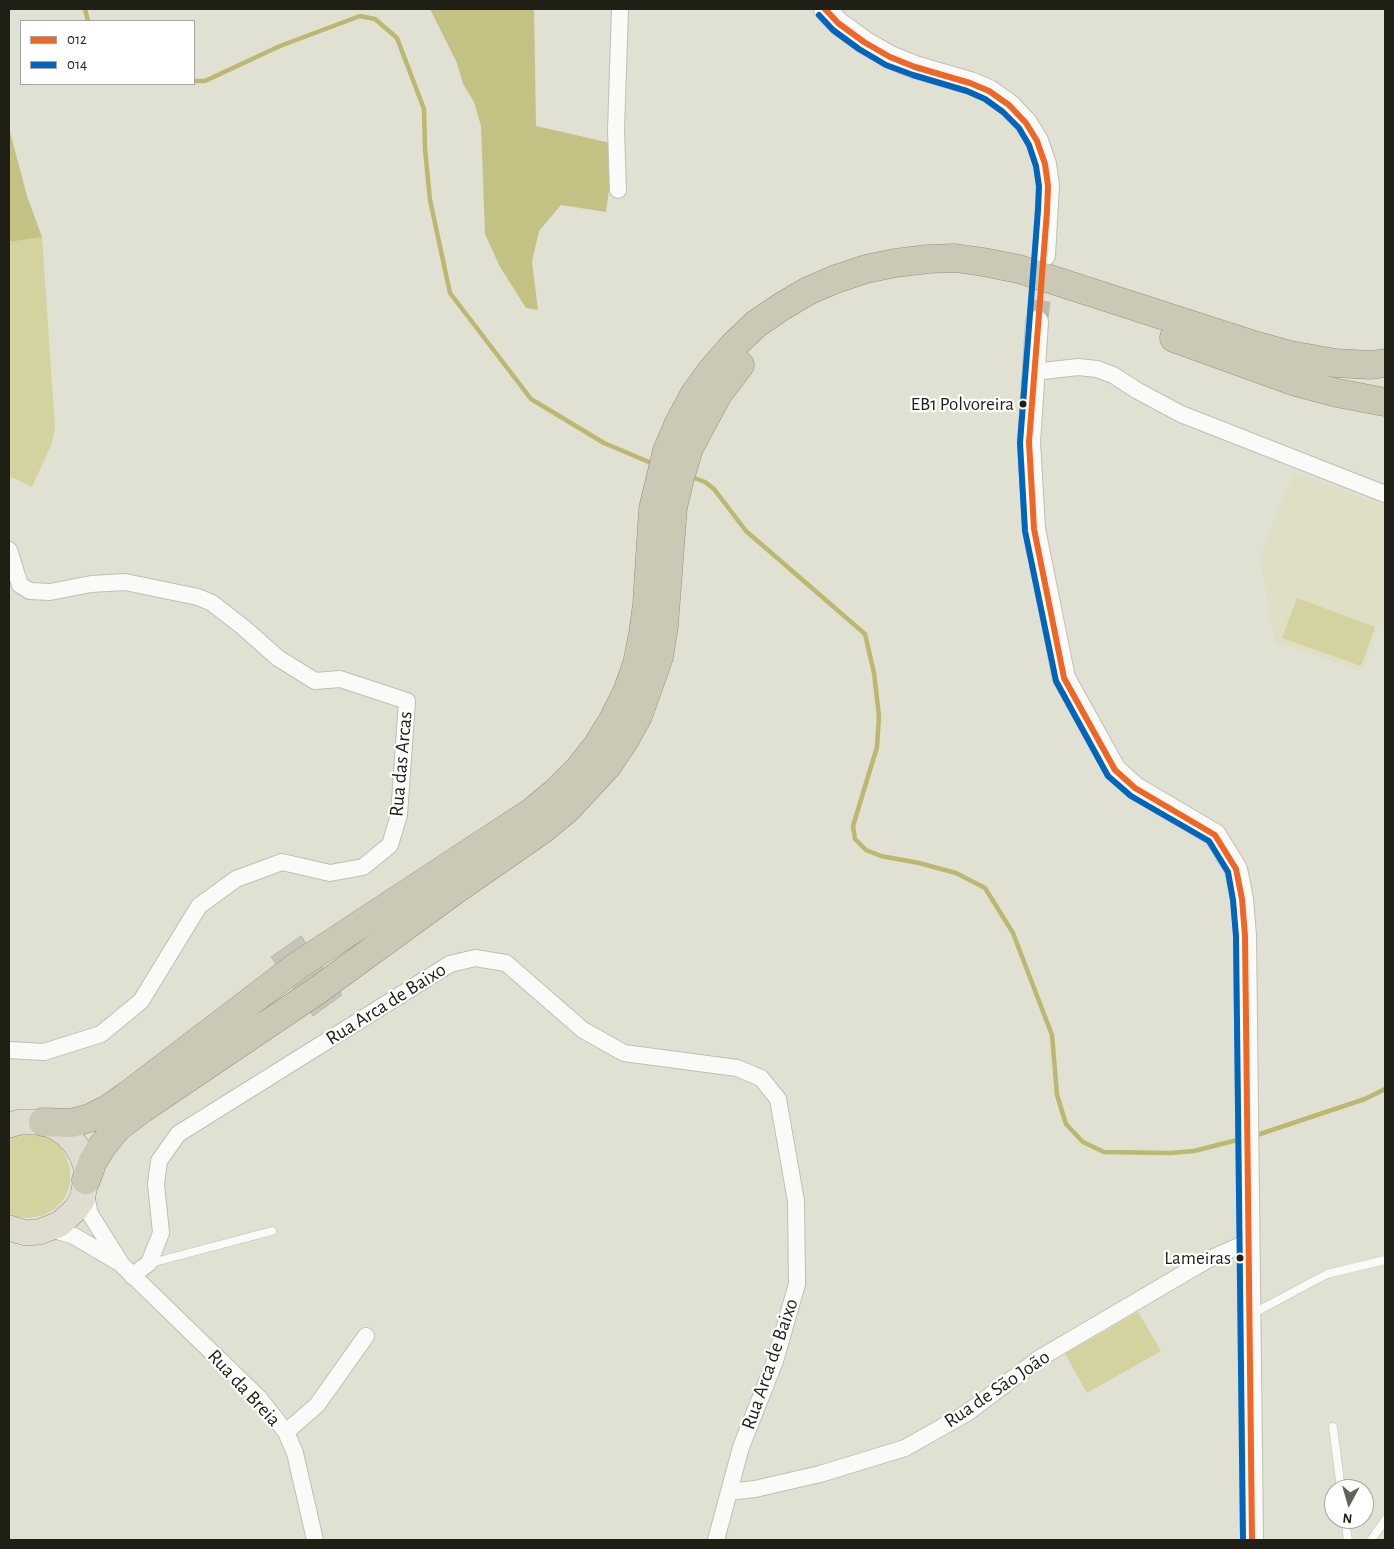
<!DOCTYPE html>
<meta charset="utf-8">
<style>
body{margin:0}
#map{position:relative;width:1394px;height:1549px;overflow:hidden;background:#e1e1d3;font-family:"Alegreya Sans",sans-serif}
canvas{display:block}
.frame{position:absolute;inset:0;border:10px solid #1f1f16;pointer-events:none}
.legend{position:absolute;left:20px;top:20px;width:175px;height:65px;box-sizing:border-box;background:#fff;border:1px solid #a5a5a2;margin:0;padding:6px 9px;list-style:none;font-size:15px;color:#1f1f16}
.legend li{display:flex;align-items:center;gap:10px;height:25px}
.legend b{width:25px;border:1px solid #a5a5a2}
.north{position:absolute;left:1324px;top:1479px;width:50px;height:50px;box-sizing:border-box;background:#fff;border:1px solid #a5a5a2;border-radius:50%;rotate:186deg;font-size:14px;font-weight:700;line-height:20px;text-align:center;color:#1f1f16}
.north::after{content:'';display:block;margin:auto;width:18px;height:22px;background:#636358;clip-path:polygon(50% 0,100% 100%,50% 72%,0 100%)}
</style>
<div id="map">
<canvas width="1394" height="1549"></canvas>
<div class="frame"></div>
<ul class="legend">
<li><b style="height:6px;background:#f26522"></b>012</li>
<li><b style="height:6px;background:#0065bd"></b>014</li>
</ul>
<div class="north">N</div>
</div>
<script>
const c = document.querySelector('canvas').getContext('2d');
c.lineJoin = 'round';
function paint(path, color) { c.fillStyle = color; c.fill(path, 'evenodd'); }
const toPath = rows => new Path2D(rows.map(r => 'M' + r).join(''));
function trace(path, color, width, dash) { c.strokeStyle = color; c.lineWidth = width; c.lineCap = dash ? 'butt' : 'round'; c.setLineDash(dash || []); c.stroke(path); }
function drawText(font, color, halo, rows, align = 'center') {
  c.font = font + ' "Alegreya Sans",sans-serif'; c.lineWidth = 4.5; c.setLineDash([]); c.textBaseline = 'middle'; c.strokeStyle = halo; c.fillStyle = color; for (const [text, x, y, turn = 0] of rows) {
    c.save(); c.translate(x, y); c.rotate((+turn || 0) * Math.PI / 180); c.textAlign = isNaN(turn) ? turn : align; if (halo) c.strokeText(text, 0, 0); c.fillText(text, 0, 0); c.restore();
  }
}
paint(toPath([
 [1293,472,1385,506,1385,621,1379,623,1363,672,1275,642,1259,558]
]), '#dfdfc6');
paint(toPath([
 [42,237,55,428,52,443,32,487,9,476,9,242],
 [1297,598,1375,627,1361,666,1282,638],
 [33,1132,46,1136,58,1144,66,1156,70,1169,70,1184,65,1197,56,1208,44,1215,30,1218,16,1217,9,1213,9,1137,19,1133],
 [1138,1312,1161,1351,1087,1393,1065,1354]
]), '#d4d29e');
paint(toPath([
 [430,9,534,9,536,126,615,144,606,212,561,205,539,231,532,262,538,310,526,308,500,267,485,234,481,126,474,102,463,84,457,63],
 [9,128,27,196,42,237,9,242]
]), '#c4c184');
trace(toPath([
 [85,9,88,21],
 [194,81,205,81,280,46,360,16,375,19,397,38,424,109,425,149,430,200,450,293,531,399,604,443,656,465],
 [689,476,705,482,714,489,746,531,865,634,874,673,879,716,877,747,853,826,855,839,866,850,881,856,919,863,956,873,985,888,1013,933,1052,1035,1057,1095,1066,1124,1083,1142,1104,1152,1170,1153,1194,1151,1241,1139],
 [1254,1136,1365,1099,1385,1089]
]), '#bcb86f', 4.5);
const building = toPath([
 [301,936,342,995,313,1016,271,957,301,936]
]);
paint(building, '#c5c5ba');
trace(building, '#b6b6ab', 1);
trace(toPath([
 [1037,322,1044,261]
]), '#babaad', 22, [22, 11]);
const service = toPath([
 [151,1263,272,1231],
 [1252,1314,1327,1274,1385,1260],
 [1333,1427,1341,1489],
 [1345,1519,1348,1540],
 [1371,1540,1385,1520]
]);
const minor = toPath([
 [618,190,616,130,620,9],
 [1034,372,1078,367,1097,369,1113,375,1138,391,1181,414,1385,494],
 [9,550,20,585,30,591,50,592,91,584,125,582,198,597,212,603,243,627,278,658,315,681,340,679,407,701,399,815,390,845,363,867,330,873,282,862,236,879,199,906,141,1001,101,1034,44,1052,9,1050],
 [85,1192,90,1214,122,1265,259,1398,286,1432,295,1453,315,1540],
 [51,1229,74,1236,118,1262],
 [132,1276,149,1263,161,1233,156,1184,159,1161,178,1134,450,964,475,958,506,963,583,1030,624,1053,737,1068,761,1078,778,1099,796,1201,797,1284,775,1361,741,1447,716,1540],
 [286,1432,317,1405,366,1336],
 [729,1492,755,1489,820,1474,905,1448,967,1413,1040,1358,1207,1260,1248,1242]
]);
const secondary = toPath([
 [825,9,838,23,864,42,890,57,915,67,970,83,989,91,1009,105,1026,123,1037,141,1045,164,1048,186,1044,255],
 [1037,322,1029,442,1034,529,1064,678,1115,770,1135,788,1215,835,1236,869,1242,899,1245,936,1252,1540]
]);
const primary = toPath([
 [9,1125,20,1122,43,1122,55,1127,66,1134,75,1144,82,1155,86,1167,86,1180,82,1200,76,1209,60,1224,39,1232,26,1233,9,1228]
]);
const motorway = toPath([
 [1174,338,1296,382,1337,393,1385,402],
 [43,1122,71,1123,90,1118,108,1109,128,1095,297,966,533,811,556,792,578,770,597,746,613,720,627,692,637,664,643,634,647,604,653,509,667,451,679,423,694,395,712,370,733,346,756,324,781,307,808,291,836,279,866,269,895,263,928,259,955,258,983,262,1019,269,1254,345,1290,355,1335,363,1371,365,1385,363],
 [86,1180,93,1161,103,1145,118,1127,142,1109,318,990,454,891,543,829,567,809,608,765,624,741,638,716,659,657,664,626,673,507,680,478,689,448,718,394,740,365]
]);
trace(service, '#bfbfb4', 9);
trace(minor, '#bfbfb4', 18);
trace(secondary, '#bfbfb4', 24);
trace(primary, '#939278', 26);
trace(motorway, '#939278', 29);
trace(service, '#fafaf8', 8);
trace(minor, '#fafaf8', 16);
trace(secondary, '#fafaf8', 22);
trace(primary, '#deddd0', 25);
trace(motorway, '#cbc9b5', 28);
trace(toPath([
 [825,9,838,23,864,42,890,57,915,67,970,83,989,91,1009,105,1026,123,1037,141,1045,164,1048,186,1047,211,1029,442,1034,529,1064,678,1115,770,1135,788,1215,835,1236,869,1242,899,1245,936,1252,1540]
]), '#f26522', 6);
trace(toPath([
 [819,15,833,30,859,49,886,65,913,75,967,91,985,99,1003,112,1019,128,1029,145,1036,166,1039,186,1038,210,1020,443,1025,531,1056,681,1108,776,1131,796,1209,841,1228,872,1233,900,1236,936,1243,1540]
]), '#0065bd', 6);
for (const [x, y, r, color] of [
 [1023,404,4.5,"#1f1f16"],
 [1240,1258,4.5,"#1f1f16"]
]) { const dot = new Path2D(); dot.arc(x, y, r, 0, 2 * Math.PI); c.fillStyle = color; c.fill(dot); trace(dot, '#fff', 2); }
drawText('19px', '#1f1f16', '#fff', [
 ["EB1 Polvoreira",1014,404],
 ["Lameiras",1231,1258]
], 'right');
drawText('20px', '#1f1f16', '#fff', [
 ["Rua das Arcas",401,764,-85],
 ["Rua Arca de Baixo",386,1004,-32],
 ["Rua Arca de Baixo",770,1364,-71],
 ["Rua da Breia",244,1388,47],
 ["Rua de São João",997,1389,-34]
]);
</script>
